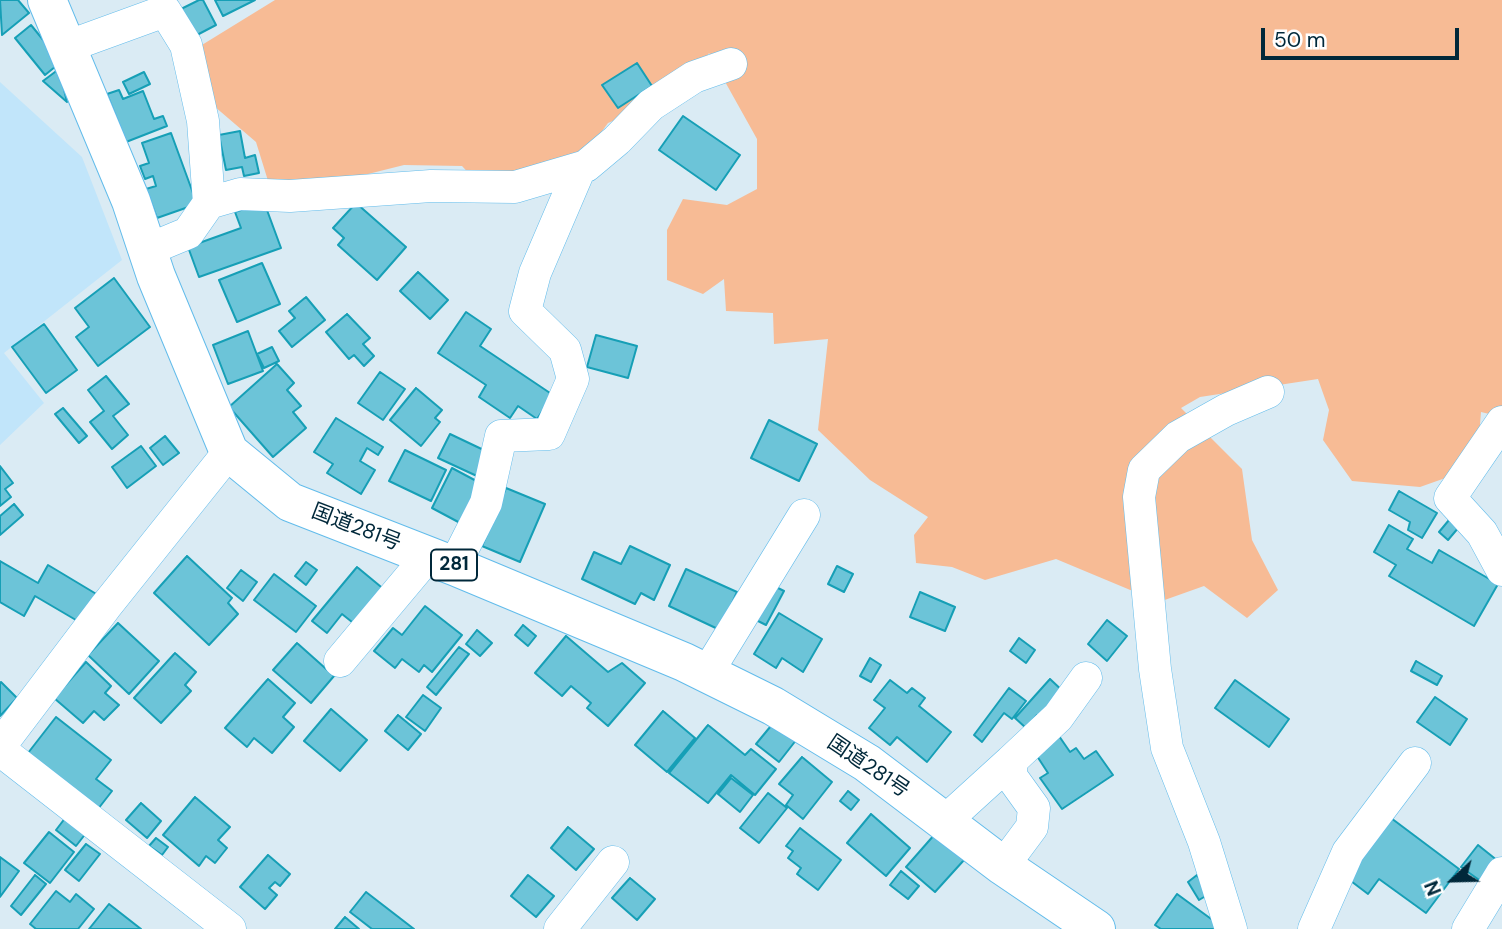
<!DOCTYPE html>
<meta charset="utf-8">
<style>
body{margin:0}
#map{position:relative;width:1502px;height:929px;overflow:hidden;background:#daebf4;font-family:"DM Sans",sans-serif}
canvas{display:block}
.north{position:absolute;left:1418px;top:845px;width:70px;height:70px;-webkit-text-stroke:5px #fff;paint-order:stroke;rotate:248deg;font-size:19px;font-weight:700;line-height:28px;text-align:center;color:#00283a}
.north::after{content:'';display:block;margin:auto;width:24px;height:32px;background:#00283a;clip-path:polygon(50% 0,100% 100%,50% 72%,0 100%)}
.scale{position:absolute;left:1261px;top:28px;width:198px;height:32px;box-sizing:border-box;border:4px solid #00283a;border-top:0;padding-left:9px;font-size:21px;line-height:24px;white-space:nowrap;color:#00283a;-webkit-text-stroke:5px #fff;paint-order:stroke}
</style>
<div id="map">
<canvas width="1502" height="929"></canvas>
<div class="north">N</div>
<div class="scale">50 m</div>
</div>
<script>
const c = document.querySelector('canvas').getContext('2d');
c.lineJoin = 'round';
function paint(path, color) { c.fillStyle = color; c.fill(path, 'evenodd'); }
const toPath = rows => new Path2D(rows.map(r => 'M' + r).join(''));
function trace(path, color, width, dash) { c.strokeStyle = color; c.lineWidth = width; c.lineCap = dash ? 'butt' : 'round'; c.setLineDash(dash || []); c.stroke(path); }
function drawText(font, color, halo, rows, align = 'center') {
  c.font = font + ' "DM Sans","Noto Sans JP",sans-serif'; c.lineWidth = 5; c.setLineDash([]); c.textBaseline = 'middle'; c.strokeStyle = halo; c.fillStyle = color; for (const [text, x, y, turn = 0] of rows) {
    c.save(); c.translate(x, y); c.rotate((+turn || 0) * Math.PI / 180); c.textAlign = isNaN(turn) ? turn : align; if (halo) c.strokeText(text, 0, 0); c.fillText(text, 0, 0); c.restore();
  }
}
paint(toPath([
 [0,82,82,157,122,260,4,353,44,403,0,445]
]), '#c1e5fa');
paint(toPath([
 [275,0,1502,0,1502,417,1481,412,1479,437,1451,476,1420,487,1352,481,1323,440,1329,410,1318,379,1200,397,1181,408,1242,469,1252,540,1278,590,1247,618,1204,586,1159,602,1056,559,985,580,952,567,916,563,914,535,928,517,870,480,818,430,828,339,774,344,773,313,726,311,724,279,703,294,667,280,667,230,683,199,727,205,757,189,757,139,709,53,689,89,608,123,561,187,496,202,462,166,404,165,344,180,269,184,256,142,214,106,197,48]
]), '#f7bb95');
const building = toPath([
 [0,0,18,0,29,13,2,35,0,0],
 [199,0,203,0,216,25,195,36,181,9,199,0],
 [215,0,255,0,223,16,215,0],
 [31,25,61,62,45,75,15,38,31,25],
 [637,63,652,86,618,108,602,85,637,63],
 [59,69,67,102,43,81,59,69],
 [144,72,150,84,129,94,123,82,144,72],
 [119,90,123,99,143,91,154,119,163,116,167,126,126,142,107,94,119,90],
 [683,116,740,155,716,190,659,150,683,116],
 [240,131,245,158,255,155,259,173,244,176,242,167,226,170,219,135,240,131],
 [171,133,197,204,157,218,146,189,156,186,153,176,145,179,140,166,149,163,142,143,171,133],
 [264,202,281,248,199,277,188,247,241,228,235,212,264,202],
 [356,203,406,247,377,280,338,245,344,238,333,228,356,203],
 [262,263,280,304,237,322,219,280,262,263],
 [418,272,448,300,430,319,400,291,418,272],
 [114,278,150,327,98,366,76,337,89,327,75,308,114,278],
 [306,297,325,320,292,347,279,331,295,318,289,311,306,297],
 [466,312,491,329,480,346,553,395,537,419,518,406,510,418,479,397,486,385,438,353,466,312],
 [347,314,370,338,363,344,374,356,364,366,354,355,349,359,326,332,347,314],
 [44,324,77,370,46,393,12,347,44,324],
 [248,331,263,371,228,384,213,345,248,331],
 [596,335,637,346,628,378,587,367,596,335],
 [272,347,279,361,264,368,257,354,272,347],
 [277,364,294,383,287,390,301,406,293,412,306,428,273,457,229,407,277,364],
 [380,372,405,389,383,420,358,403,380,372],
 [106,376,129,404,113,416,128,435,112,449,90,422,104,411,88,390,106,376],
 [416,388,442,410,435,418,440,422,421,446,390,420,416,388],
 [63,408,87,436,79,443,55,414,63,408],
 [336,418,383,447,378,455,367,448,360,461,375,470,361,494,327,473,333,464,314,452,336,418],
 [769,420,817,444,799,481,751,458,769,420],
 [450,434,490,453,479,477,438,458,450,434],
 [165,436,179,453,163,465,150,448,165,436],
 [141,446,156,466,127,488,112,467,141,446],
 [405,450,446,470,431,501,389,481,405,450],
 [0,466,13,483,5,489,11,497,0,506,0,466],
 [452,468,482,484,462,524,432,508,452,468],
 [506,488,545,504,520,562,482,546,506,488],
 [1399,491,1437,513,1422,538,1408,530,1410,522,1389,510,1399,491],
 [14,504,23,515,0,535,0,516,14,504],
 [1449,520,1459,527,1448,540,1439,532,1449,520],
 [1389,525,1413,539,1407,549,1432,563,1439,550,1498,584,1474,626,1389,576,1396,565,1374,552,1389,525],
 [630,546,670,565,654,600,641,593,635,604,582,579,594,552,621,564,630,546],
 [187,556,232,598,228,603,238,614,209,645,154,593,187,556],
 [0,561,38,583,48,565,98,595,81,623,35,596,24,616,0,602,0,561],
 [306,562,317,570,306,585,295,576,306,562],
 [837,566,853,574,844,592,828,584,837,566],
 [357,567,386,591,357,626,342,614,327,633,312,621,357,567],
 [686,569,737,592,720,630,669,606,686,569],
 [241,570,257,582,243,601,227,588,241,570],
 [274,574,316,606,296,632,254,600,274,574],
 [770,584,784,591,766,625,752,618,770,584],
 [920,592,955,607,945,631,910,617,920,592],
 [425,606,462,635,432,672,424,665,419,672,402,659,395,668,374,651,393,628,402,635,425,606],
 [779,613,822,639,803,672,782,658,776,668,754,654,779,613],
 [1107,620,1127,636,1107,661,1088,644,1107,620],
 [118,623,159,661,129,694,88,655,118,623],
 [523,625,536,636,528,646,515,635,523,625],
 [477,630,492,643,480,656,466,644,477,630],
 [566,636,608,672,622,663,645,683,608,726,587,708,591,703,571,686,562,696,535,673,566,636],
 [1019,638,1035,650,1026,663,1010,651,1019,638],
 [297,643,334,676,311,703,273,670,297,643],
 [459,647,469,654,436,695,427,687,459,647],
 [175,653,196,672,185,685,191,691,161,723,134,698,175,653],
 [870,658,881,665,871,682,860,676,870,658],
 [1416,661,1442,676,1437,685,1411,671,1416,661],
 [86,662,111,686,105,693,119,705,104,720,94,711,83,723,54,698,86,662],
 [268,679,295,703,283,717,294,727,272,753,254,738,247,747,225,728,268,679],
 [1050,679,1067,695,1044,721,1037,715,1026,728,1015,718,1050,679],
 [890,680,907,693,912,688,925,698,919,706,951,732,927,762,897,737,890,745,869,728,885,708,874,700,890,680],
 [1235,680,1289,719,1269,747,1215,708,1235,680],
 [1,682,17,698,0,716,0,683,1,682],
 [1009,688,1026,701,1012,719,1004,713,982,742,974,735,1009,688],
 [423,695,441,708,425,731,406,717,423,695],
 [1435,697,1467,719,1450,745,1417,722,1435,697],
 [331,709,367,740,340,771,304,741,331,709],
 [663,711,695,738,667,772,635,745,663,711],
 [398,715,421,734,408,750,385,731,398,715],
 [56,717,111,760,96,779,112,791,98,809,28,753,56,717],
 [775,721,797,739,779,762,756,744,775,721],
 [708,725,745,755,751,749,776,769,755,795,731,775,708,803,669,773,708,725],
 [1059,736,1070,752,1076,748,1084,759,1096,751,1113,775,1062,809,1040,778,1048,773,1035,753,1059,736],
 [802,757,832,782,803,819,786,805,793,795,779,784,802,757],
 [731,778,753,795,740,812,718,794,731,778],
 [848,791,859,800,851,810,840,801,848,791],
 [768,793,787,808,759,843,740,828,768,793],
 [195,797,230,827,218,840,227,848,215,863,206,856,199,866,163,835,195,797],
 [141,803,161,821,147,838,126,820,141,803],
 [69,813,90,828,76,846,56,830,69,813],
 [871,814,910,848,886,876,847,843,871,814],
 [1387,815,1459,869,1426,913,1379,879,1368,894,1343,875,1387,815],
 [568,827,594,849,576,870,551,848,568,827],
 [800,828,841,860,818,890,797,874,801,868,788,858,793,851,786,846,800,828],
 [49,832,74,852,50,883,24,863,49,832],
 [935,834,964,860,935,892,906,867,935,834],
 [156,838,168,847,162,855,149,846,156,838],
 [86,844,100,854,79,881,65,870,86,844],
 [1478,845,1498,861,1482,882,1461,867,1478,845],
 [268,855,290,874,280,886,275,882,269,888,277,895,265,909,240,887,268,855],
 [0,857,19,871,0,897,0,857],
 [901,871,919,886,908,899,890,885,901,871],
 [35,875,46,884,21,915,11,906,35,875],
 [528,875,554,896,536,917,511,896,528,875],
 [1197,875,1209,894,1199,900,1188,882,1197,875],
 [630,878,655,899,637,920,612,898,630,878],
 [56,891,70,902,76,894,94,909,78,929,36,929,30,924,56,891],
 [366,892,414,929,372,929,350,912,366,892],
 [1177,894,1218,924,1215,929,1161,929,1155,925,1177,894],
 [109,904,141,929,89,929,109,904],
 [345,917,359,929,335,929,345,917]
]);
paint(building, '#6cc4d8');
trace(building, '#169fb6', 2);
const street = toPath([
 [66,47,165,11,186,45,203,121,209,203],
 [147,250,188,233,209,203,240,194,290,196,431,186,515,187,586,166,617,140,651,105,694,77,731,64],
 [1502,422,1450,498,1482,533,1502,570],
 [454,566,486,503,501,436,549,434,573,379,565,350,525,311,535,273,580,168],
 [340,661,428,556],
 [707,673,804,515],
 [0,746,106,606,229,452],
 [0,750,230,929],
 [1011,761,1058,717,1086,678],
 [944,822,1011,761,1011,776,1034,808,1032,827,1003,866],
 [560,929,613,862],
 [1231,929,1204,842,1167,748,1155,669,1139,497,1144,470,1178,437,1226,410,1268,392],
 [1314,929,1348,852,1415,763],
 [1468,929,1502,873]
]);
const highway = toPath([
 [47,0,131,201,156,276,229,452,290,502,454,566,684,662,773,706,867,763,1003,866,1096,929]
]);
trace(street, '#62bceb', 33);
trace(highway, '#62bceb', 40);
trace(street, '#fff', 32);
trace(highway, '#fff', 38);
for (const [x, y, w] of [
 [454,565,46]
]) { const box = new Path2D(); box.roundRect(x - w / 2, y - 15.5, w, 31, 5); c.fillStyle = '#fff'; c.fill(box); trace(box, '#00283a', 2); }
drawText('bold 19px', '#00283a', null, [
 ["281",454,565]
]);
drawText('21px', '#00283a', '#fff', [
 ["国道281号",356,528,21],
 ["国道281号",868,767,34]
]);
</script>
